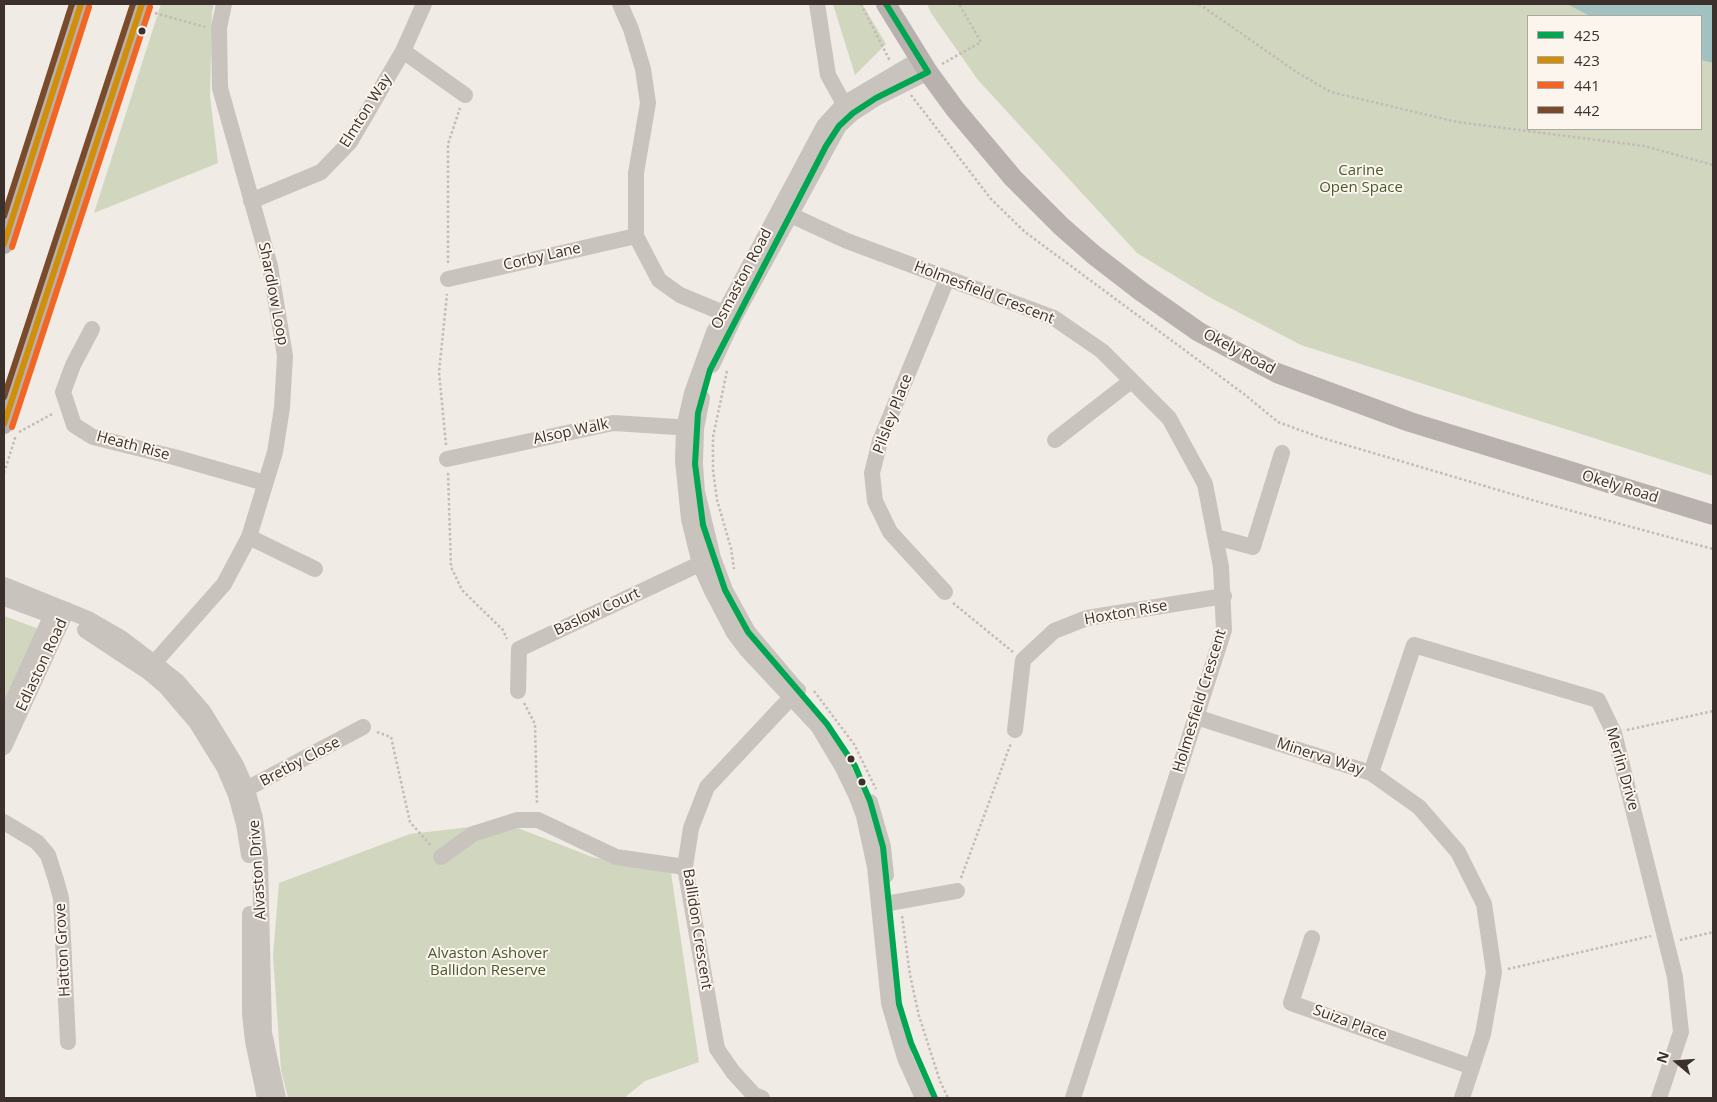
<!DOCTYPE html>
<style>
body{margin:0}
#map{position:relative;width:1717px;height:1102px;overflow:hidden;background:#f0ebe5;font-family:"Open Sans",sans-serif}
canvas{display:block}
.frame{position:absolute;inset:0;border:5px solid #3b302b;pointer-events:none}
.legend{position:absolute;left:1527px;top:15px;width:175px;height:115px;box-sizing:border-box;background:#fbf5ee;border:1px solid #aea6a0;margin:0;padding:6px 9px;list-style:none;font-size:15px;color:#3b302b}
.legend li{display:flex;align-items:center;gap:10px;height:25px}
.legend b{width:25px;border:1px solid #aea6a0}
.north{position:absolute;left:1652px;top:1037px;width:50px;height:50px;-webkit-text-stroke:4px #fbf5ee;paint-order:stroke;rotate:288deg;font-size:14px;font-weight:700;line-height:20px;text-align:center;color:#3b302b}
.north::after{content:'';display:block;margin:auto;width:18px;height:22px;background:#3b302b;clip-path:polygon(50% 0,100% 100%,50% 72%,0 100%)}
</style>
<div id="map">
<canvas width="1717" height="1102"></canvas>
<div class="frame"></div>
<ul class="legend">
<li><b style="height:6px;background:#00a651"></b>425</li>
<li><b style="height:6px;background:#d18e09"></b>423</li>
<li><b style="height:6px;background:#f26522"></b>441</li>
<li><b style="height:6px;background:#7a4b2a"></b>442</li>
</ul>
<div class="north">N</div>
</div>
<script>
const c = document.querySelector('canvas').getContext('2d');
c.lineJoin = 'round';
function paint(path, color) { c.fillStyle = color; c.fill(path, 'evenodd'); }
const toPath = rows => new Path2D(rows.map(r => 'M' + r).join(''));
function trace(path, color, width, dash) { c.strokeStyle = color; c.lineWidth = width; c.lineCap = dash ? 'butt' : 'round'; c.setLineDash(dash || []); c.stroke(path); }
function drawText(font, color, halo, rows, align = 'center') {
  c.font = font + ' "Open Sans",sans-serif'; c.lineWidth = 4; c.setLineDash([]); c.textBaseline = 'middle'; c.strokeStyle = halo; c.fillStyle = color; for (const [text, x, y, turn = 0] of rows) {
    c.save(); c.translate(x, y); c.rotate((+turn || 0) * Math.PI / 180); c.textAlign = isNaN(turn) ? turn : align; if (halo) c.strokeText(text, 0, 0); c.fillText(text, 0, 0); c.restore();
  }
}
paint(toPath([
 [161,4,214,4,212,12,210,96,218,163,94,213],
 [833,4,862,4,886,44,855,75],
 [927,4,1713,4,1713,476,1301,345,1211,298,1137,253,978,80,931,13],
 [1528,16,1701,16,1701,129,1528,129],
 [4,616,39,629,4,705],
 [505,823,592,857,671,873,699,1062,645,1081,624,1098,288,1098,281,1070,273,956,279,883,410,834]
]), '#d1d6bf');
paint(toPath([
 [1567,4,1713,4,1713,63,1701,60,1701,16,1590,16]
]), '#a1c2c1');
trace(toPath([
 [861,4,890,61],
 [1199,4,1298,73,1331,92,1457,122,1644,146,1713,165],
 [155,13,205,27],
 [942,64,981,42,959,4],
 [911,95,991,199,1025,232,1244,394,1278,422,1319,437,1539,502,1713,549],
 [448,263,448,144,460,108],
 [727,371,713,437,713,470,717,500,731,548,734,569],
 [19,432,54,413],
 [446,445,439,372,447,294],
 [4,473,16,435],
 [448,473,451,567,462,590,503,630,507,639],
 [953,603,1013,652],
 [814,691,854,744,876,789],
 [524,703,535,724,537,805],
 [1627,730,1713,711],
 [377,732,391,737,410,822,432,847],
 [961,878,1011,743],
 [902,916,910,975,919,1016,940,1081,948,1098],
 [1680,940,1713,932],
 [1508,969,1651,936]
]), '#c2bbb6', 2.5, [2.5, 2.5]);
trace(toPath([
 [620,4,631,29,643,69,648,103,636,173,636,236,659,280,680,295,733,317],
 [817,4,828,75,844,104,851,112],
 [403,51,465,95],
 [920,59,844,104,824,126,714,332,692,393,684,428,683,461,689,519,700,564,711,589,734,633,746,649,818,726,843,768,857,797,864,816,875,867,889,1003,905,1058,923,1098],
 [251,201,321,172,350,142,403,51,424,4],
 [782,211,847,241,1054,318,1102,351,1169,418,1205,484,1221,567,1224,630,1073,1098],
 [448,279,636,236],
 [92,329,73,365,63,392,74,425,93,437,174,457,265,483],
 [712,365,734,318,839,126,853,113,876,98,928,72],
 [702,398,696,429,695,464,697,492,713,558,725,590,748,632,797,690],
 [1055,440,1131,381],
 [447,459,613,423,693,428],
 [249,537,315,569],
 [1216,537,1253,547,1282,453],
 [4,585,88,619,121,638,154,663,177,681,203,711,236,765,247,790,255,818,260,861,264,1033,278,1098],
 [945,592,890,532,875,501,872,473,880,441,947,279],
 [4,598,61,619],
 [85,630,147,671,166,687,196,722,224,767,236,795,244,824,249,855],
 [147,671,224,584,249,537,275,452,282,408,285,356,270,266,220,88,219,28,224,4],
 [518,691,519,649,708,560],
 [1196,717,1371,773,1419,807,1458,852,1484,904,1494,972,1483,1034,1462,1098],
 [4,720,56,606],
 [1015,730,1023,660,1054,631,1087,618,1224,596],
 [4,747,67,610],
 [1371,773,1414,645,1598,700,1614,733,1675,977,1681,1032,1659,1098],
 [237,794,363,727],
 [870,802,883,847,886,875],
 [4,822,37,842,48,855,56,880,61,898,68,1042],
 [441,857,473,834,517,820,538,820,616,857,685,867],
 [879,905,957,891],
 [250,914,250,1014,253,1041,265,1098],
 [1312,938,1291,1003,1472,1067],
 [762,1098,754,1095,733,1072,717,1049,685,867,691,828,707,787,798,690]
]), '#c9c3be', 16);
trace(toPath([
 [886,4,928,72,955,109,1013,178,1061,226,1094,255,1142,292,1199,332,1277,373,1410,422,1713,515],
 [4,244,81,4],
 [4,424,142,4]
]), '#b8b1ad', 20);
trace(toPath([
 [886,4,928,72,876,98,853,113,839,126,826,146,710,370,698,413,695,464,703,525,725,590,748,632,827,724,855,766,870,801,883,847,899,1004,911,1043,935,1098]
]), '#00a651', 6);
trace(toPath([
 [4,244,81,4],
 [4,424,142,4]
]), '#d18e09', 6);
trace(toPath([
 [12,247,89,7],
 [12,427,150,7]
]), '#f26522', 6);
trace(toPath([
 [4,216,72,4],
 [4,397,133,4]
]), '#7a4b2a', 6);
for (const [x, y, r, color] of [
 [142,31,4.5,"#3b302b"],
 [851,759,4.5,"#3b302b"],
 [862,782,4.5,"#3b302b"]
]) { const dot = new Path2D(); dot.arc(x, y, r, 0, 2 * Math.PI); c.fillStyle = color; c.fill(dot); trace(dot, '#fbf5ee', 2); }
drawText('15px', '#3b302b', '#fbf5ee', [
 ["Elmton Way",366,111,-58],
 ["Corby Lane",542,257,-13],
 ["Osmaston Road",742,279,-62],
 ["Holmesfield Crescent",984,293,21],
 ["Shardlow Loop",273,294,79],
 ["Okely Road",1239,352,28],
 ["Pilsley Place",893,414,-69],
 ["Alsop Walk",571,432,-12],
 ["Heath Rise",133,446,15],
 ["Okely Road",1620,487,17],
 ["Baslow Court",597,612,-25],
 ["Hoxton Rise",1126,613,-10],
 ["Edlaston Road",42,665,-65],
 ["Holmesfield Crescent",1200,701,-73],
 ["Minerva Way",1320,757,18],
 ["Bretby Close",300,762,-28],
 ["Merlin Drive",1622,769,74],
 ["Alvaston Drive",258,870,-94],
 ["Ballidon Crescent",697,929,81],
 ["Hatton Grove",63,950,-93],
 ["Suiza Place",1350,1023,20]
]);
drawText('15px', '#4a5a2e', '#fbf5ee', [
 ["Carine",1361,171],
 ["Open Space",1361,188],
 ["Alvaston Ashover",488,954],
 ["Ballidon Reserve",488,971]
]);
</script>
